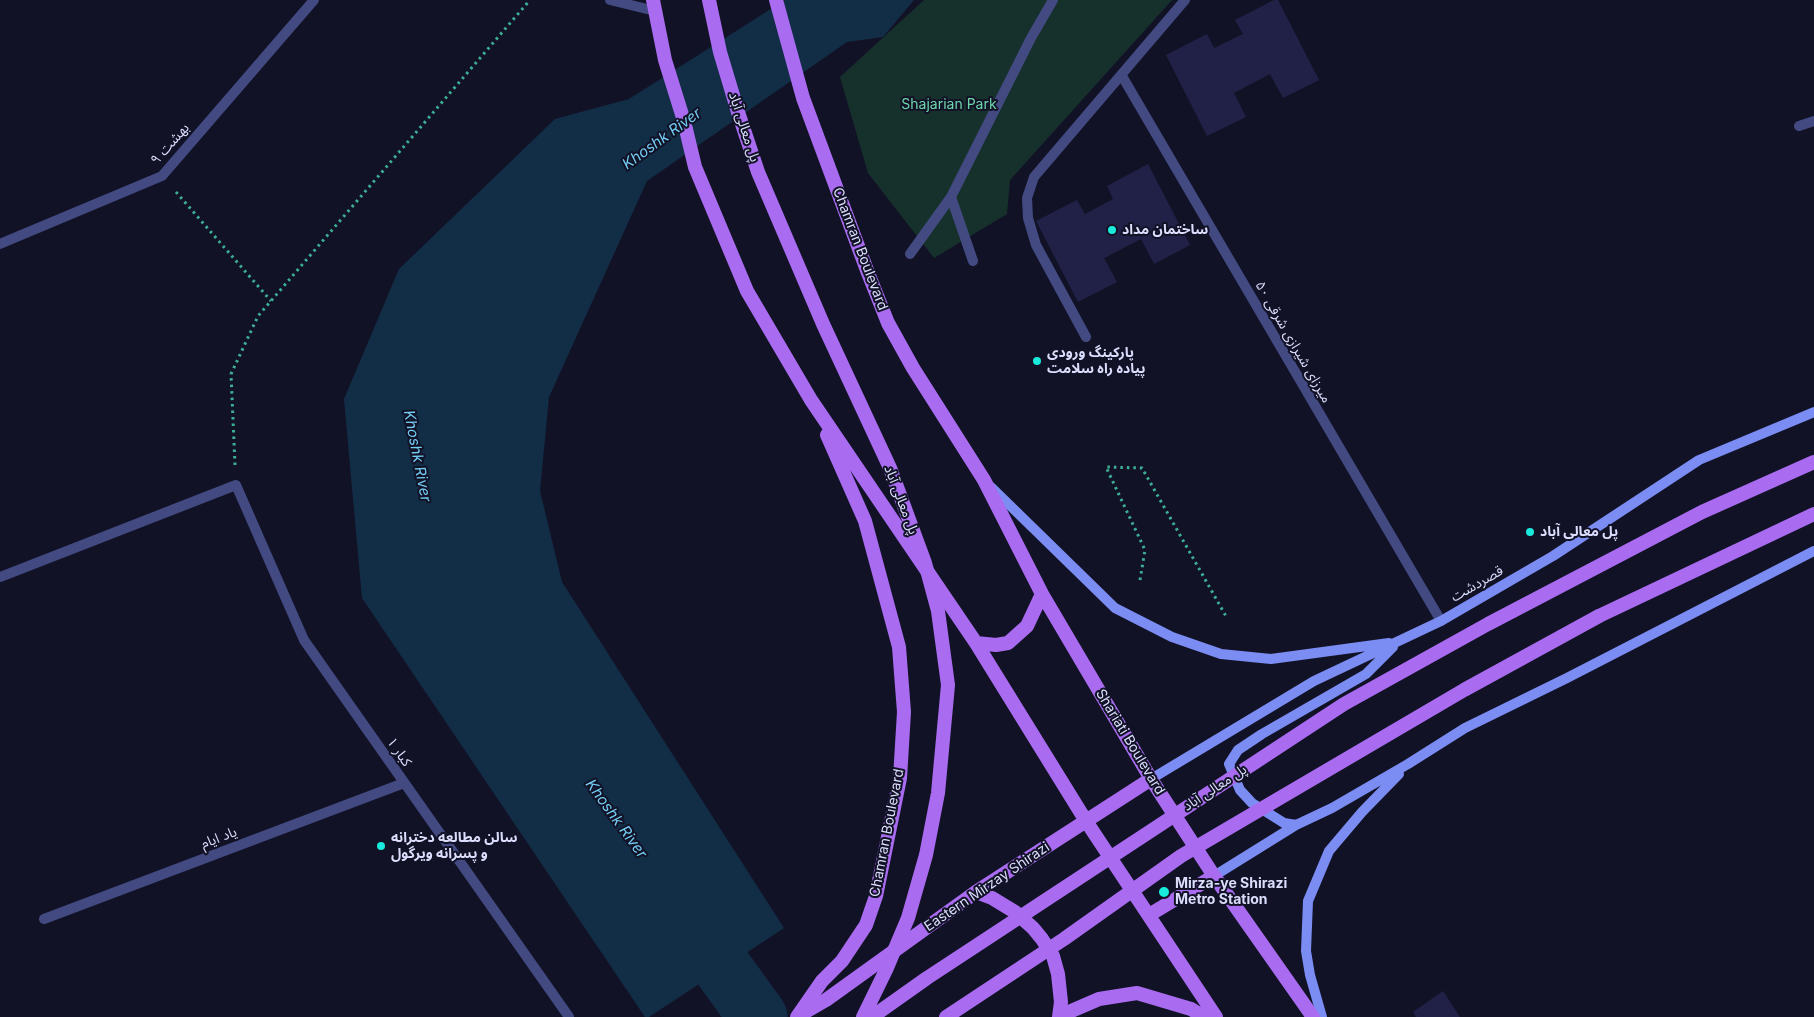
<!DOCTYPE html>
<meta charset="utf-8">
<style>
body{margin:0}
canvas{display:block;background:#121227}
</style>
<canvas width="1814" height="1017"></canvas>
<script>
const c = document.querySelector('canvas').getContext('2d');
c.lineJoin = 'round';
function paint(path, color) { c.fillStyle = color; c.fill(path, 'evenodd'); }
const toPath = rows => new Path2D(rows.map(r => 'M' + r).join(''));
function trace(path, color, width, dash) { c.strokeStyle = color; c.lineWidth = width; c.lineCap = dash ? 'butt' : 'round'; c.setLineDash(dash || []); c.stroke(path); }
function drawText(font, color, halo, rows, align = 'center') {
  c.font = font + ' Inter,"Noto Sans Arabic",sans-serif'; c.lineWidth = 4; c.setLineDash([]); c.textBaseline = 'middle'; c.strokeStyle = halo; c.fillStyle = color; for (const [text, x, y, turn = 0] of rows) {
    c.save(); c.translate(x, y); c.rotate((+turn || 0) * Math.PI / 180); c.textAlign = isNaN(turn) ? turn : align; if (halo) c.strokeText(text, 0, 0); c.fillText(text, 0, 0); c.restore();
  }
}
paint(toPath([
 [924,0,1172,0,1010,180,1007,214,934,258,868,173,840,77]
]), '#16302b');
paint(toPath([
 [785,0,914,0,883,37,847,42,647,181,549,397,540,491,562,582,784,928,649,1017,645,1017,362,598,344,399,399,269,555,119,629,99]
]), '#122d46');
trace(toPath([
 [675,902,758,1017]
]), '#122d46', 59);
paint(toPath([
 [1274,0,1278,0,1319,80,1283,98,1270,74,1234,93,1246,117,1207,136,1166,55,1207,34,1214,48,1243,34,1235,20],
 [1148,164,1190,245,1154,264,1141,239,1104,258,1117,282,1078,302,1036,221,1077,200,1085,214,1113,199,1107,186],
 [1443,991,1460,1017,1416,1017,1413,1012]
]), '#212046');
trace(toPath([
 [176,192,271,301],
 [235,465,231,374,258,316,530,0],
 [1140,580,1145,550,1106,467,1142,468,1227,618]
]), '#3caf95', 3, [2.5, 4]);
trace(toPath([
 [910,254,951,197],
 [973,261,951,197,1031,38,1053,0]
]), '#424a81', 10);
trace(toPath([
 [1122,76,1441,621],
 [1799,126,1814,121],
 [0,244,162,176,314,0],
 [1086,337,1036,245,1028,218,1027,198,1034,177,1185,0],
 [0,577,236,485,304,640,569,1017],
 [44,919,404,783]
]), '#424a81', 10);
trace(toPath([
 [610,0,655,11]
]), '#424a81', 10);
trace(toPath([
 [991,487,1115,608,1172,637,1221,654,1271,659,1389,643],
 [1151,779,1314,681,1441,621,1553,556,1699,460,1814,412],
 [1296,825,1284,823,1252,803,1240,790,1229,764,1238,750,1262,734,1366,674,1393,647],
 [1214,876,1296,825,1332,808,1408,764,1465,728,1567,678,1814,551],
 [1322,1017,1310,975,1306,951,1308,901,1329,851,1362,812,1399,774]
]), '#7b8cf3', 10);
trace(toPath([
 [653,0,665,60,684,121,695,167,747,291,811,400,976,643,1086,821,1216,1017],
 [776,0,803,98,868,273,888,323,913,368,984,480,1042,594,1151,779,1214,876,1313,1017],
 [1599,616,1814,514],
 [976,643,996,645,1008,643,1027,626,1042,594],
 [976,892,992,898,1015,912,1033,928,1042,939,1053,956,1058,974,1061,1002,1059,1017],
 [1149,915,1214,876],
 [800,1015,826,1000,976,892,1151,779],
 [797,1017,822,981,842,961,866,925,876,896,900,778,904,712,899,647,865,521,827,435],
 [1062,1017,1069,1012,1099,999,1137,993,1191,1009,1204,1017]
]), '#a96cf1', 14);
trace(toPath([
 [709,0,720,52,738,112,758,172,823,324,890,468,925,563,938,611,948,685,938,793,926,855,908,918,886,970,863,1017],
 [872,1017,927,978,1344,704,1488,624,1702,512,1814,462],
 [946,1017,1064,939,1181,856,1464,690,1599,616]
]), '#a96cf1', 14);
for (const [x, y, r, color] of [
 [1112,230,5,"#19eadc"],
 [1037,361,5,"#19eadc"],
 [1530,532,5,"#19eadc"],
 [381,846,5,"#19eadc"],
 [1164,892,6,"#19eadc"]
]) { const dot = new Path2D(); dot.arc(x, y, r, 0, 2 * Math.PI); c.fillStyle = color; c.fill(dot); trace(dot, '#121227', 2); }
drawText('14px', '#6dd6aa', '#121227', [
 ["Shajarian Park",949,105]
]);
drawText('14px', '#dbddfc', '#121227', [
 ["پل معالی آباد",744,127,72],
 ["۹ بهشت",170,144,-48],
 ["Chamran Boulevard",860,249,69],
 ["۵۰ میرزای شیرازی شرقی",1293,342,60],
 ["پل معالی آباد",901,500,69],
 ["قصردشت",1477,584,-30],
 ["Shariati Boulevard",1130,742,59],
 ["۱ کبار",399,752,55],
 ["پل معالی آباد",1215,788,-33],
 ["Chamran Boulevard",887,833,-79],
 ["یاد ایام",219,838,-21],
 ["Eastern Mirzay Shirazi",987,887,-34]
]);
drawText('bold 14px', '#dbddfc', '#121227', [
 ["ساختمان مداد",1122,230],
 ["پارکینگ ورودی",1047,353],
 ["پیاده راه سلامت",1047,369],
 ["پل معالی آباد",1540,532],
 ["سالن مطالعه دخترانه",391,838],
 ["و پسرانه ویرگول",391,854],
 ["Mirza-ye Shirazi",1175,884],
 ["Metro Station",1175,900]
], 'left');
drawText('italic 15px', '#73ccf2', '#121227', [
 ["Khoshk River",662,139,-36],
 ["Khoshk River",417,456,79],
 ["Khoshk River",616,819,54]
]);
</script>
